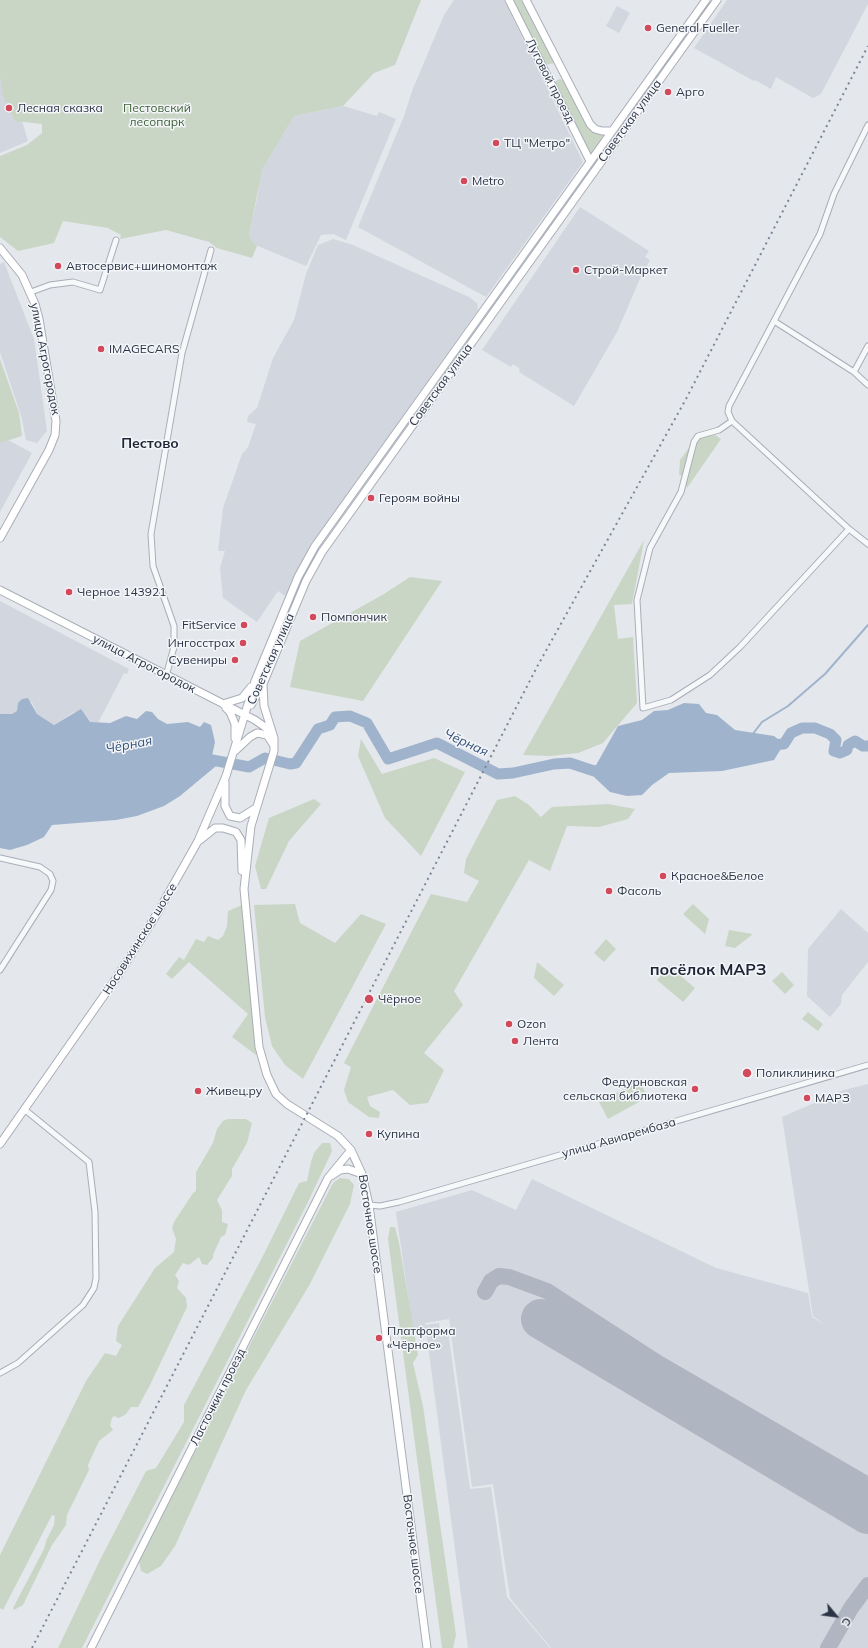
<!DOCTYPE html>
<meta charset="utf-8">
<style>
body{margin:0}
#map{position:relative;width:868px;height:1648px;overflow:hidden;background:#e4e7ec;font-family:Mulish,sans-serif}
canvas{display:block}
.north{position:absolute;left:816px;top:1596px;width:40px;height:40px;-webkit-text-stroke:3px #f4f6f9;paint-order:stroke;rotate:119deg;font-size:11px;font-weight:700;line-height:16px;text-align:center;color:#2b3445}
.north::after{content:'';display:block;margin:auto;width:14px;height:18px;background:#2b3445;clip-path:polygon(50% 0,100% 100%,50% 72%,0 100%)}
</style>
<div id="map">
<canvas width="868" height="1648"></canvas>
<div class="north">С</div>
</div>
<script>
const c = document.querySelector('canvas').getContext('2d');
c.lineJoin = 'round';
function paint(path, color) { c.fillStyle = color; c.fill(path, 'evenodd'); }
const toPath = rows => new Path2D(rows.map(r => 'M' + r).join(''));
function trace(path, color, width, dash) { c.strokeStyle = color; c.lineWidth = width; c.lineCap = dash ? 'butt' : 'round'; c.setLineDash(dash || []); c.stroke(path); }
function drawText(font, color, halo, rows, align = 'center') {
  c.font = font + ' Mulish,sans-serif'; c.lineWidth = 3; c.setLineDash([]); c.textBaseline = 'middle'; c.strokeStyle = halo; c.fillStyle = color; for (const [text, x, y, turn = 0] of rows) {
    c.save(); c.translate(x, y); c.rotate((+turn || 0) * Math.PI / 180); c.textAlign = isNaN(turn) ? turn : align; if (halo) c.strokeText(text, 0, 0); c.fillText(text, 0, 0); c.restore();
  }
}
paint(toPath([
 [454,0,504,0,583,162,486,297,358,227,404,116,412,91,444,15],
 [727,0,868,0,868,4,821,94,813,98,776,77,771,89,755,80,754,81,694,48],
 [617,6,630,13,619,33,606,26],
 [7,71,28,141,0,153,0,74],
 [343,106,377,116,379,112,396,119,346,240,333,234,321,235,306,266,253,244,249,236,258,194,259,182,262,170,294,116],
 [580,207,649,251,645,257,650,260,639,281,617,332,574,406,519,372,520,369,513,364,511,367,482,350],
 [333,239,353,245,469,297,477,303,478,310,348,493,304,559,285,596,278,591,257,622,223,598,220,568,225,551,218,551,223,508,242,454,248,447,256,424,247,422,248,416,257,408,273,358,294,320,306,274,318,245],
 [4,262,34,339,47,431,37,443,26,440,22,419,0,352,0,264],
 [8,440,32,453,0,512,0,443],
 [0,601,129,669,127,674,124,673,98,723,90,722,74,712,54,725,37,714,32,702,18,703,18,711,12,714,0,714],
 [841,909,868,933,868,962,842,995,841,1004,830,1017,807,996,808,949],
 [868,1084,868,1648,551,1648,510,1598,493,1484,472,1487,449,1319,425,1323,425,1325,439,1323,440,1332,448,1331,470,1489,491,1487,507,1597,550,1648,468,1648,426,1330,413,1331,396,1212,472,1190,516,1210,532,1179,716,1268,808,1293,812,1317,825,1325,813,1316,782,1117,844,1090]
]), '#d2d6de');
paint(toPath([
 [0,0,421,0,395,65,374,73,343,106,294,116,262,170,249,236,253,243,257,246,252,258,217,248,209,242,166,230,120,239,121,235,108,228,63,221,54,243,18,251,0,237,0,156,27,145,42,133,42,124,15,121,3,96,0,75],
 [512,0,522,0,554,63,545,65],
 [560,79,565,82,591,130,605,135,591,155,555,86,556,81],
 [0,359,19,413,22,436,0,443],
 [715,435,721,439,687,488,683,476,679,475,680,460,691,445,695,445,698,438],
 [644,540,632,604,614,605,618,639,633,637,637,703,603,743,578,753,550,756,523,755],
 [410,577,442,581,363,701,290,687,300,641,384,594],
 [361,739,382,774,434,758,465,772,421,856,385,818,358,756],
 [515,796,529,805,541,817,552,807,608,804,635,809,628,819,599,827,567,826,550,871,529,860,454,991,463,1005,424,1053,444,1070,428,1103,410,1105,393,1090,367,1097,370,1106,380,1112,379,1118,369,1117,348,1102,344,1090,351,1067,344,1063,431,894,467,902,479,881,464,873,466,859,497,800],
 [314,799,321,804,289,841,266,889,261,889,255,866,269,818],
 [295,904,300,923,335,943,361,914,386,924,303,1079,285,1065,272,1046,265,1017,254,905],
 [693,904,709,919,705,934,683,914],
 [242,905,256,1055,232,1037,248,1014,189,962,172,979,166,974,179,957,184,960,196,939,204,942,208,936,218,940,223,936,227,926,228,911],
 [729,930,753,934,735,948,725,946],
 [606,939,616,949,604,962,594,953],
 [537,962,564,985,554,996,534,978],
 [669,966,695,988,683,1002,657,980],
 [782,972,794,985,785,994,772,981],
 [808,1012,823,1024,818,1031,802,1019],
 [639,1081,648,1097,608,1119,599,1102],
 [228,1119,246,1119,252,1123,247,1143,232,1169,232,1176,217,1200,222,1210,222,1222,228,1224,225,1235,221,1237,213,1255,213,1258,207,1265,202,1264,199,1257,189,1265,183,1263,175,1275,179,1281,177,1288,186,1298,187,1307,150,1385,138,1407,131,1407,126,1414,119,1418,114,1416,112,1418,110,1425,113,1430,99,1441,88,1465,89,1470,67,1515,66,1525,52,1545,23,1605,14,1610,13,1608,44,1549,46,1541,54,1525,55,1516,52,1515,3,1610,0,1608,0,1555,86,1381,105,1353,116,1356,122,1345,116,1341,118,1326,155,1268,174,1252,176,1239,172,1228,174,1222,193,1193,196,1191,196,1172,213,1143,217,1129,223,1121],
 [322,1143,330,1143,332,1151,308,1202,82,1648,58,1648,100,1560,146,1471,156,1468,184,1422,184,1405,264,1254,299,1183,307,1181,311,1162,314,1153],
 [340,1178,349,1179,354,1185,350,1204,310,1284,246,1390,175,1546,161,1566,147,1574,141,1571,139,1561,333,1183],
 [390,1227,395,1227,399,1243,418,1355,413,1363,423,1406,456,1635,453,1648,442,1648,388,1239]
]), '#c9d6c5');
paint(toPath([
 [28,698,37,714,54,725,81,709,90,722,110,723,126,716,137,719,146,711,152,712,158,719,167,724,188,722,200,727,204,722,211,725,215,742,212,756,218,756,222,761,180,796,164,806,137,816,116,820,52,825,44,837,27,845,10,850,0,848,0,714,12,714,17,711,18,703,22,699],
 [684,703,699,704,706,713,717,715,735,730,774,736,784,744,774,760,722,771,669,773,652,785,642,795,627,796,610,792,594,777,595,767,618,726,642,720,654,711,668,710]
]), '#9fb4cc');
trace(toPath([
 [752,735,762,722,788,706,825,674,868,625]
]), '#9fb4cc', 2);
trace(toPath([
 [769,745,784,744,791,733,802,728,815,728,830,734,836,740,834,751,840,753,847,750,848,745,855,741,863,746,868,746],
 [207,759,249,767,265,758,290,764,296,763,318,729,330,725,335,717,350,716,367,723,388,759,437,743,498,774,513,773,554,764,570,763,594,771,608,769]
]), '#9fb4cc', 11);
trace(toPath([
 [485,1292,491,1281,499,1276,509,1277,547,1291,658,1363,868,1485],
 [828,1648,851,1608,868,1585]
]), '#b0b6c1', 16);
trace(toPath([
 [541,1319,868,1514]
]), '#b0b6c1', 40);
const street = toPath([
 [868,125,834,194,820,234,729,406,728,412,732,421,849,529,868,544],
 [31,292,50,285,73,282,100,290,116,240],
 [774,321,854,372,868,346],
 [854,372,868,385],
 [732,421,719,430,698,436,694,442,681,492,650,548,637,600,643,708,671,700,710,675,740,647,849,529],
 [166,676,174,647,174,626,153,566,151,534,182,353,211,250],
 [0,858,40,867,50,874,53,881,51,890,0,970],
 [369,1205,380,1206,399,1202,868,1065],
 [0,1373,18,1363,83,1305,94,1288,96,1278,95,1212,89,1162,24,1109]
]);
const secondary = toPath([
 [509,0,590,161],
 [526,0,590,124,595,129,602,131,612,131],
 [0,248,22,275,35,304,39,319,56,421,55,435,49,450,0,538],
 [0,590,255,720,272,732],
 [263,684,264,706,274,738,274,751,251,826,244,889,259,1047,267,1075,276,1094,287,1104,338,1136,351,1150,362,1174,369,1205,427,1648],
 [223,704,242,698,251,687],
 [251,705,263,684,306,581,322,552,717,0],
 [226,708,230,712,235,724,235,738],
 [235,751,250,737,257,733,267,735,273,744],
 [225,782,225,806,230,816,240,818,256,808],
 [200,840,215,828,223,828,236,832,241,840,242,871],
 [0,1144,117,977,158,912,198,841,226,776,255,681,298,577,315,546,706,0],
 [331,1176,340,1170,348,1169,362,1174],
 [91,1648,328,1178,351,1150]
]);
trace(street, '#a9aeb7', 7);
trace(secondary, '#a9aeb7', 9);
trace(street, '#f7f8fa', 5);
trace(secondary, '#fff', 7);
trace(toPath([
 [32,1648,538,665,686,399,868,46]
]), '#7d8696', 2, [2, 4]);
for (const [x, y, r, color] of [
 [648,28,4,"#d1495b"],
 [668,92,4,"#d1495b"],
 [9,108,4,"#d1495b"],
 [496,143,4,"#d1495b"],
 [464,181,4,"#d1495b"],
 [58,266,4,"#d1495b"],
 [576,270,4,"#d1495b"],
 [101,349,4,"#d1495b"],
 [371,498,4,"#d1495b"],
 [69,592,4,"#d1495b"],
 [313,617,4,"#d1495b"],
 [244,625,4,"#d1495b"],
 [243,643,4,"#d1495b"],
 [235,660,4,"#d1495b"],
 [663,876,4,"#d1495b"],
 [609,891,4,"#d1495b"],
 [369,999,5,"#d1495b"],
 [509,1024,4,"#d1495b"],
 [515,1041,4,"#d1495b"],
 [747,1073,5,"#d1495b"],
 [695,1089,4,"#d1495b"],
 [198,1091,4,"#d1495b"],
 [807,1098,4,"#d1495b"],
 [369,1134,4,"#d1495b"],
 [379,1338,4,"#d1495b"]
]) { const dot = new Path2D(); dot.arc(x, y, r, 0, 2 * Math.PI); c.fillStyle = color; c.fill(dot); trace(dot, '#f4f6f9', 1.5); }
drawText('12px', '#2b3445', '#f4f6f9', [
 ["General Fueller",656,28],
 ["Арго",676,92],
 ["Лесная сказка",17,108],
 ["ТЦ \"Метро\"",504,143],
 ["Metro",472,181],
 ["Автосервис+шиномонтаж",66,266],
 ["Строй-Маркет",584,270],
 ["IMAGECARS",109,349],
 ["Героям войны",379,498],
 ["Черное 143921",77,592],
 ["Помпончик",321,617],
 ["FitService",236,625,"right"],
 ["Ингосстрах",235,643,"right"],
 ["Сувениры",227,660,"right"],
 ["Красное&Белое",671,876],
 ["Фасоль",617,891],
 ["Чёрное",378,999],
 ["Ozon",517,1024],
 ["Лента",523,1041],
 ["Поликлиника",756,1073],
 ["Федурновская",687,1082,"right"],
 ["сельская библиотека",687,1096,"right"],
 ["Живец.ру",206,1091],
 ["МАРЗ",815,1098],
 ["Купина",377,1134],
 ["Платформа",387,1331],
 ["«Чёрное»",387,1345]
], 'left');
drawText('12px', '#2b3445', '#f4f6f9', [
 ["Луговой проезд",550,81,63],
 ["Советская улица",630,121,-54],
 ["улица Агрогородок",45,359,79],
 ["Советская улица",441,385,-54],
 ["Советская улица",271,659,-66],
 ["улица Агрогородок",144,664,27],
 ["Носовихинское шоссе",140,939,-58],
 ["улица Авиарембаза",619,1138,-16],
 ["Восточное шоссе",370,1224,81],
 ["Ласточкин проезд",218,1397,-63],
 ["Восточное шоссе",413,1544,83]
]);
drawText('12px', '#3f6138', '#f4f6f9', [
 ["Пестовский",157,108],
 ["лесопарк",157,122]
]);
drawText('italic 13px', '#34527a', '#f4f6f9', [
 ["Чёрная",466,743,25],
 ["Чёрная",129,745,-11]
]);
drawText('bold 14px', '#1d2536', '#f4f6f9', [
 ["Пестово",150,444]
]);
drawText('bold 16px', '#1d2536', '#f4f6f9', [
 ["посёлок МАРЗ",708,970]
]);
</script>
